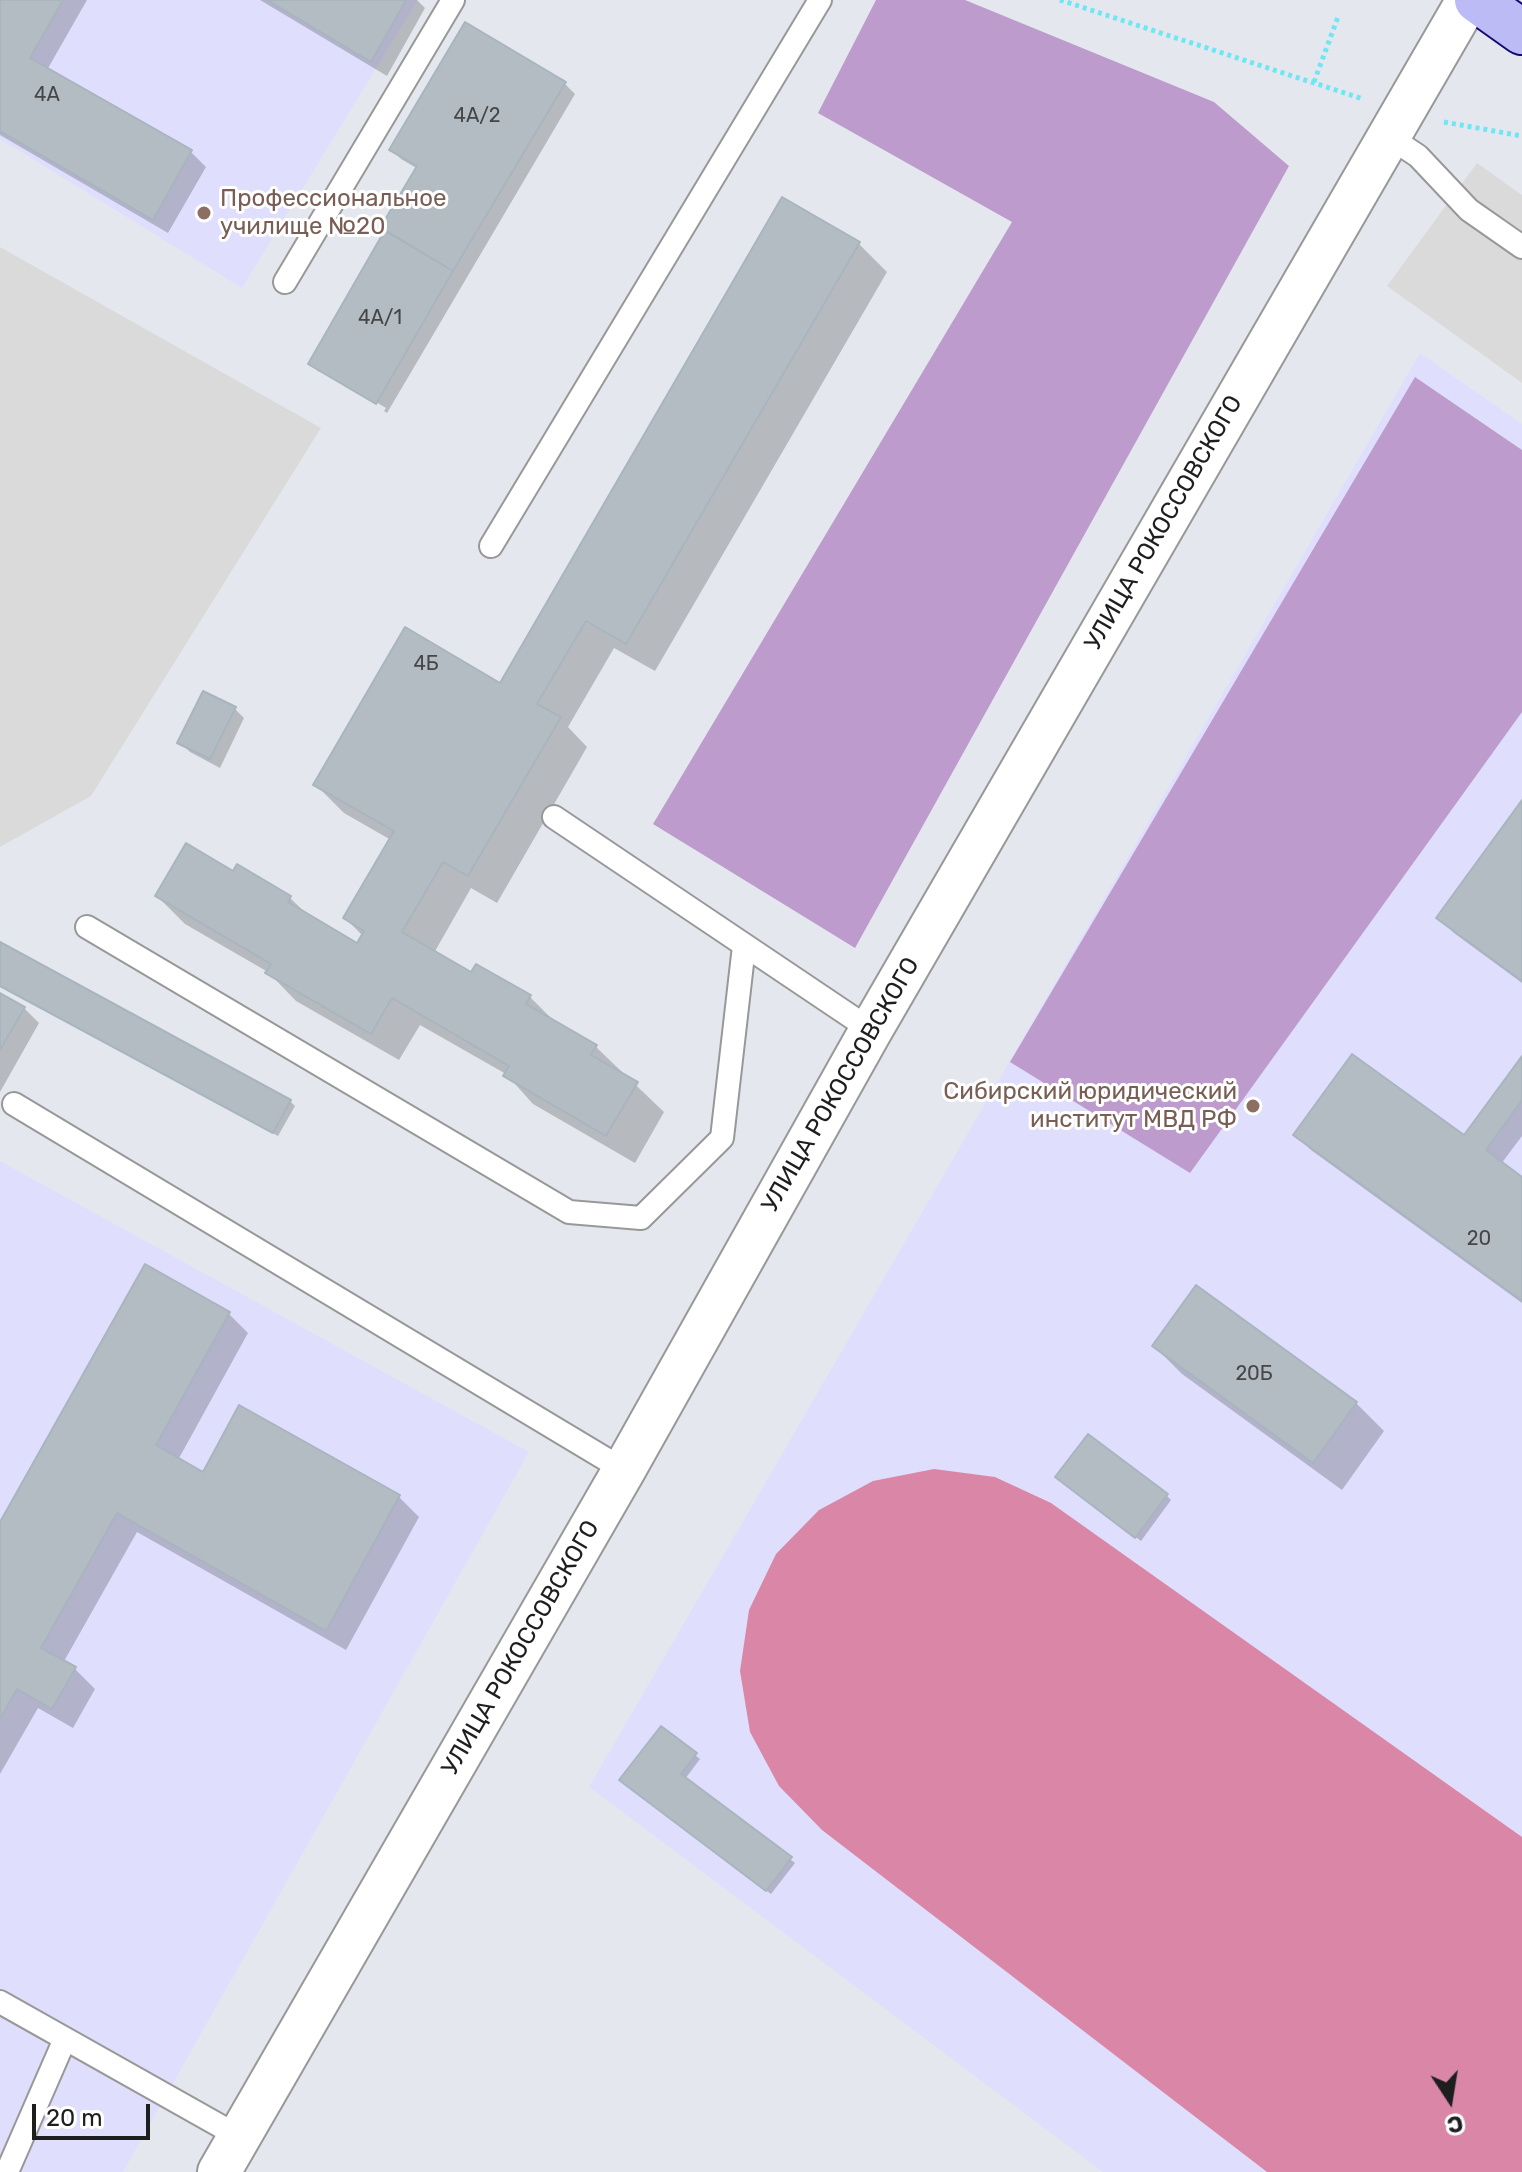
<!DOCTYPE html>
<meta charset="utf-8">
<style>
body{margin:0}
#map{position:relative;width:1522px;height:2172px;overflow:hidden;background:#e4e8ee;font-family:Rubik,sans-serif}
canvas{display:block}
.north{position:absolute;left:1410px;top:2060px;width:80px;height:80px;-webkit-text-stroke:6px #fff;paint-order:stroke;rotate:168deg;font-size:22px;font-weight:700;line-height:32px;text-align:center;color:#1e1e1e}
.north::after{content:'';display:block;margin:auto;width:28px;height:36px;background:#1e1e1e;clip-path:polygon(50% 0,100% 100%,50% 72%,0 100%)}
.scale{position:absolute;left:32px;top:2104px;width:118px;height:36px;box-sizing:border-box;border:4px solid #1e1e1e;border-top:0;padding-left:10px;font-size:24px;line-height:28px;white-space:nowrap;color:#1e1e1e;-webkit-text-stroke:6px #fff;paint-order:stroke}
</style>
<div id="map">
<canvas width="1522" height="2172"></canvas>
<div class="north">С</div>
<div class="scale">20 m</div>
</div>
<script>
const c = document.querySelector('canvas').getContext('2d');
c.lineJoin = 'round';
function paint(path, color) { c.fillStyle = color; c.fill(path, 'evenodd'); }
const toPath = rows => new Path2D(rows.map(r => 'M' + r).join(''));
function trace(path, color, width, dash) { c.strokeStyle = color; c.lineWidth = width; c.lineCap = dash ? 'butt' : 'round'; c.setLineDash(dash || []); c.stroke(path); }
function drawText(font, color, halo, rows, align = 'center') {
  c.font = font + ' Rubik,sans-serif'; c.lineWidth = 6; c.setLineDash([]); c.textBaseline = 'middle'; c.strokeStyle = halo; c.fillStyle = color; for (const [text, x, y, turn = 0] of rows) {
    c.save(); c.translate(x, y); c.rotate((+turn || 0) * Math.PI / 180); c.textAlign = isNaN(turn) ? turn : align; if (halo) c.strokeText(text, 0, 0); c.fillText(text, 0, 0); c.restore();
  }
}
paint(toPath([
 [0,0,418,0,242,288,0,139],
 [1420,353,1522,424,1522,2172,1103,2172,589,1787],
 [0,1161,529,1452,123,2172,0,2172]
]), '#dfdffd');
paint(toPath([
 [876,0,965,0,1214,102,1289,166,855,948,653,824,1012,222,818,113],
 [1415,377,1522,450,1522,712,1190,1173,1010,1062]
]), '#bd9bcc');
paint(toPath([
 [934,1469,995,1477,1051,1503,1522,1837,1522,2172,1267,2172,822,1830,779,1786,750,1732,740,1671,749,1610,776,1554,819,1510,873,1481]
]), '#da86a7');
paint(toPath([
 [1477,163,1522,195,1522,383,1387,286],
 [0,247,321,428,91,796,0,847]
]), '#dadada');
paint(toPath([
 [0,0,87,0,47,70,191,152,206,167,168,233,0,135],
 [260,0,417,0,425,8,387,76],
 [465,25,565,84,575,94,387,413,384,411,386,408,319,368,319,372,310,363,386,232,418,169,401,159,391,149],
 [783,200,859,244,887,272,655,671,614,648,568,727,587,747,497,903,471,888,434,953,472,975,530,997,556,1023,596,1047,664,1112,635,1163,533,1104,506,1074,420,1025,399,1060,296,1001,268,972,185,924,157,896,234,874,290,898,310,917,358,945,363,936,345,918,391,840,344,813,316,785,501,685],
 [234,708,244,718,220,768,190,752,180,742],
 [1522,803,1522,983,1454,933,1438,918],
 [0,944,290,1101,295,1106,278,1136,0,986],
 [0,995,24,1008,39,1023,0,1092],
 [1522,1059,1522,1136,1501,1164,1522,1179,1522,1303,1311,1150,1296,1135,1464,1138],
 [1196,1288,1356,1403,1384,1431,1342,1490,1182,1374,1154,1346],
 [228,1313,248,1333,178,1460,204,1474,399,1497,419,1517,346,1650,137,1532,63,1663,75,1669,95,1689,73,1728,38,1708,0,1774,0,1526],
 [1062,1482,1167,1496,1171,1500,1141,1541],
 [695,1755,700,1759,685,1779,795,1863,771,1894,626,1785]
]), '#0003');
const building = toPath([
 [0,0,63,0,30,58,192,150,153,220,0,131,0,0],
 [267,0,406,0,371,62,267,0],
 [465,22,566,82,453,271,380,228,417,166,389,150,465,22],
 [782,197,860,242,626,644,586,621,537,704,561,717,468,876,443,862,402,932,471,972,476,964,531,995,526,1004,597,1045,591,1055,638,1082,606,1136,503,1076,509,1066,392,998,371,1034,265,973,271,964,155,896,186,843,233,871,237,864,291,896,288,902,357,943,364,931,343,918,394,831,313,785,405,627,500,683,782,197],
 [385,230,453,271,376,404,308,364,385,230],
 [203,691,236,707,210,759,177,743,203,691],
 [1522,800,1522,981,1436,918,1522,800],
 [0,942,291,1100,273,1133,0,986,0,942],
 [0,993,25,1007,0,1050,0,993],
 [1352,1054,1464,1135,1522,1056,1522,1100,1486,1150,1522,1177,1522,1301,1293,1135,1352,1054],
 [145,1264,230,1312,156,1445,203,1472,239,1405,400,1495,326,1631,117,1513,41,1648,76,1667,52,1709,17,1689,0,1719,0,1522,145,1264],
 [1196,1285,1357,1402,1313,1463,1152,1346,1196,1285],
 [1088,1434,1168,1494,1135,1538,1055,1477,1088,1434],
 [661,1726,697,1753,681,1774,792,1857,766,1891,619,1780,661,1726]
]);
paint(building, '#b4bcc3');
trace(building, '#a8b5bf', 2);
const lane = toPath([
 [1388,136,1418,156,1469,210,1522,247],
 [285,282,453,0],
 [491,546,820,0],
 [554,817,871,1030],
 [87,927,569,1212,641,1218,722,1138,744,946],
 [14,1104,624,1470],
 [0,2002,238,2136],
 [7,2172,65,2039]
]);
const street = toPath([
 [219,2172,624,1470,871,1030,1468,0]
]);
const secondary = toPath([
 [1477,0,1522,32]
]);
trace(lane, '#989898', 26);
trace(street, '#989898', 46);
trace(secondary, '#150a70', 48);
trace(toPath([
 [1060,0,1363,99],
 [1314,82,1338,17],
 [1444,122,1522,136]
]), '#71e6f3', 5, [4, 4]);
trace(lane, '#fff', 22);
trace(street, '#fff', 42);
trace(secondary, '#bdbbf6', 44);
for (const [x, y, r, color] of [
 [204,213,8,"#8d6e63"],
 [1253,1106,8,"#8d6e63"]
]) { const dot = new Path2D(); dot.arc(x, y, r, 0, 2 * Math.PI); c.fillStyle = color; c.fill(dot); trace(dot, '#fff', 3); }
drawText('20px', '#444647', null, [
 ["4А",47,95],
 ["4А/2",477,116],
 ["4А/1",380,318],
 ["4Б",426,664],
 ["20",1479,1239],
 ["20Б",1254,1374]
]);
drawText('24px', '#785e54', '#fff', [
 ["Профессиональное",220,199],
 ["училище №20",220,227],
 ["Сибирский юридический",1237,1092,"right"],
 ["институт МВД РФ",1237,1120,"right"]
], 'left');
drawText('24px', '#1e1e1e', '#fff', [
 ["УЛИЦА РОКОССОВСКОГО",1164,523,-60],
 ["УЛИЦА РОКОССОВСКОГО",841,1085,-60],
 ["УЛИЦА РОКОССОВСКОГО",521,1648,-60]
]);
</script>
